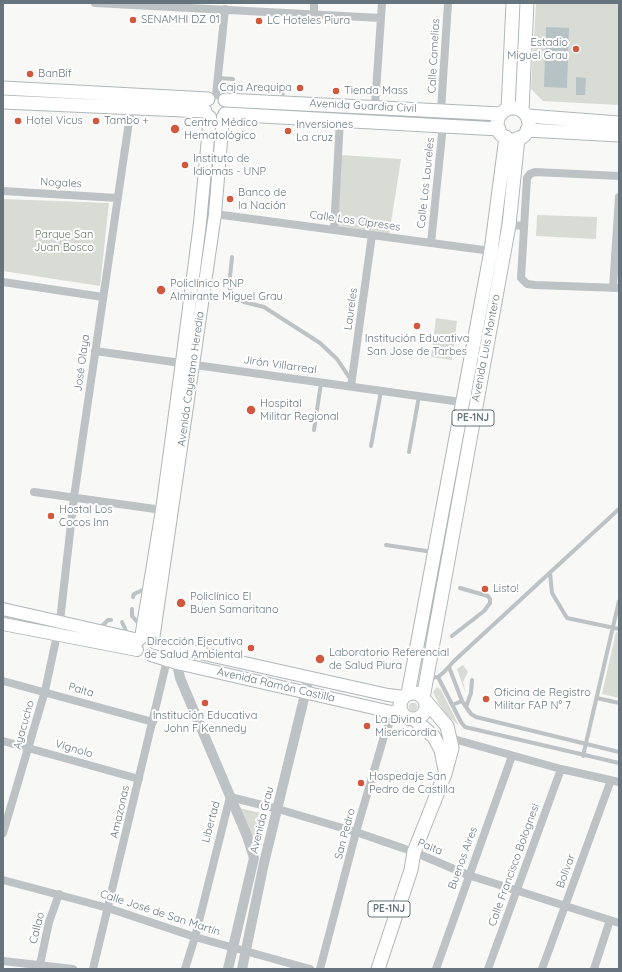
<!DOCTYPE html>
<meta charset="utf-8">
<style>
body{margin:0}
#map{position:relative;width:622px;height:972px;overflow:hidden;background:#f8f8f6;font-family:Quicksand,sans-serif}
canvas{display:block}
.frame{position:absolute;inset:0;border:4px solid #66757d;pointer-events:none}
</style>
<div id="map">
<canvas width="622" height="972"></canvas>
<div class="frame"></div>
</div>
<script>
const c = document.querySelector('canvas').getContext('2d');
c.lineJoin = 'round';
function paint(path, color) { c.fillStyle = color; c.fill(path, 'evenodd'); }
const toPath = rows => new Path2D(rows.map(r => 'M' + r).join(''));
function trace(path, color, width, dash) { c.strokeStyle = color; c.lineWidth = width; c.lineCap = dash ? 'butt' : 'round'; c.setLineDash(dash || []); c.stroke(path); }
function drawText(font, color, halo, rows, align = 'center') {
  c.font = font + ' Quicksand,sans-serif'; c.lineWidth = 4; c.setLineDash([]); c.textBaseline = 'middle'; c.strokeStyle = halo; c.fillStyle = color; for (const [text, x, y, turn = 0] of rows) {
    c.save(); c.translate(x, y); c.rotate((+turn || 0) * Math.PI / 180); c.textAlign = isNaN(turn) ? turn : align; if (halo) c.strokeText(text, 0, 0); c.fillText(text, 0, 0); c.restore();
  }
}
paint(toPath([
 [536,3,619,3,619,105,543,101,531,89],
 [341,155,401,159,389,235,337,228],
 [3,199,109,203,100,286,3,271],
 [537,215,597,217,596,239,536,236],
 [436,318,457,321,452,360,431,357],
 [3,614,48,622,47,626,3,618],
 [616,632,619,633,619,698,602,694],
 [463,665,468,672,463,682,466,694,457,669],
 [437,687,441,690,459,726,445,713,438,702,433,692],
 '408.5 707a4.5 4.5 0 1 1 9 0a4.5 4.5 0 1 1-9 0Z',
 [239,808,265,814,259,846,254,847]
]), '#d8dcd5');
paint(toPath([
 [546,27,569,28,567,88,544,87],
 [576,77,586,78,585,95,576,95]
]), '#b7c2c5');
const secondary = toPath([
 [3,609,139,640],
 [3,624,137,650],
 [141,638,162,510,182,362,200,223,210,117],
 [153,640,215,214,223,117],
 [155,643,388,695,404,697],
 [151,655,177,663,391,712,401,711]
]);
const primary = toPath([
 [3,88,208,99],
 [225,100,501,114],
 [3,102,205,111],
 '497 124a16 16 0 1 1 32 0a16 16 0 1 1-32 0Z',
 [508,109,513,3],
 [522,110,527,3],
 [225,114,499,129],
 [527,116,619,123],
 [527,130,619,135],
 '400 706a13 13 0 1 1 26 0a13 13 0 1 1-26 0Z',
 [408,694,491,251,506,137],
 [423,698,509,225,518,138],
 [414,719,434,737,441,750,445,770],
 [378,969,411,870,414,852,445,774,452,748,447,726,424,699]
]);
trace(secondary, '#b0b6ba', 14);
trace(primary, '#b1b7b9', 15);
trace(toPath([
 [218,78,233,79],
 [282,92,284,101],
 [232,257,230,277,230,289,234,297,244,302,264,307,320,343,337,359,351,380],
 [314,430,321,383],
 [371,446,381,391],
 [409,452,419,396],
 [386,545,433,552],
 [550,573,552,593,567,618,619,629],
 [133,597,134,594,147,588],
 [132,609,132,616,140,625],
 [122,622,128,635],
 [99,629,108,620,111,620],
 [452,636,484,611,490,603,490,599,488,596,460,588],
 [449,667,462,701,471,714,476,717,619,752],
 [438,677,461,722,465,727,619,763],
 [428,678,438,677,444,672,454,661,619,509],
 [597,698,619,703],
 [452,705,462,701],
 [466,707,471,693,472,680],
 [583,756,619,601]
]), '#bdc2c5', 4);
trace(toPath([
 [95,3,381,18],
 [314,14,314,3],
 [216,95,225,9],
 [375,106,382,3],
 [441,110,448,3],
 [619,176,535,172,530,174,527,178,521,278,527,284,535,285,619,288],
 [3,191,117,198],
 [215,214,491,251],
 [496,224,524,226],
 [334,230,340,119],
 [431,243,443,125],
 [3,282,103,297],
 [613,288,619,197],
 [95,351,461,402],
 [351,386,372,235],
 [34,492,162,510],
 [3,681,153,722],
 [450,738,561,769,619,782],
 [3,741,139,779],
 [3,833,45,691,60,621,74,497,131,108],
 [3,880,108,908,195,937,310,969],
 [3,961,73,969],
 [39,969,49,922,59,894],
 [93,969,167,660],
 [185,969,195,937,230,797,278,809,356,832,414,852,468,875,619,923],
 [320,969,356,832,385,733,392,718,401,713],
 [436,969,512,756],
 [488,969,561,769],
 [542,969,611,780],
 [594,969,610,920]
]), '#bdc2c5', 8);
trace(toPath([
 [177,663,180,678,247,836,254,858,228,969],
 [242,969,264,863,309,678]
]), '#bdc2c5', 10);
trace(secondary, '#fff', 12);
trace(primary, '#fff', 13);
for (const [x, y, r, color] of [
 [133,20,4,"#d1573d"],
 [259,21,4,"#d1573d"],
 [576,49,4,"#d1573d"],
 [30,74,4,"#d1573d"],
 [300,88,4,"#d1573d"],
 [336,91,4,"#d1573d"],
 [18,121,4,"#d1573d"],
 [96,121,4,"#d1573d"],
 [175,129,5,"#d1573d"],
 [288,131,4,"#d1573d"],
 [185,165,4,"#d1573d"],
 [230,199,4,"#d1573d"],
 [161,290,5,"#d1573d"],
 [417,326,4,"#d1573d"],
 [251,410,5,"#d1573d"],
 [51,516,4,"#d1573d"],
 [485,589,4,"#d1573d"],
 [181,603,5,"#d1573d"],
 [251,648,4,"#d1573d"],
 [320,659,5,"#d1573d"],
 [486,699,4,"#d1573d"],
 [205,703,4,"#d1573d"],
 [367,726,4,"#d1573d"],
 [361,783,4,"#d1573d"]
]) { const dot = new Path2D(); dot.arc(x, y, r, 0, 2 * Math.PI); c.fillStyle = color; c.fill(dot); trace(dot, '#fff', 1.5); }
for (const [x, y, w] of [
 [473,418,42],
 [389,909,42]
]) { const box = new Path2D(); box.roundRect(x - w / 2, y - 8, w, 16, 3); c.fillStyle = '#fff'; c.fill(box); trace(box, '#66757d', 1); }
drawText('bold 10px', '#66757d', null, [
 ["PE-1NJ",473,418],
 ["PE-1NJ",389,909]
]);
drawText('11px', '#66757d', '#fff', [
 ["SENAMHI DZ 01",141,20],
 ["LC Hoteles Piura",267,21],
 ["Estadio",568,43,"right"],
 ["Miguel Grau",568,56,"right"],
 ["BanBif",38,74],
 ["Caja Arequipa",292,88,"right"],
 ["Tienda Mass",344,91],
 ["Hotel Vicus",26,121],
 ["Tambo +",104,121],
 ["Centro Médico",184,123],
 ["Hematológico",184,136],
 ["Inversiones",296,125],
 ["La cruz",296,138],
 ["Instituto de",193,159],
 ["Idiomas - UNP",193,172],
 ["Banco de",238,193],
 ["la Nación",238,206],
 ["Policlínico PNP",170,284],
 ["Almirante Miguel Grau",170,297],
 ["Institución Educativa",417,339,"center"],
 ["San Jose de Tarbes",417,352,"center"],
 ["Hospital",260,404],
 ["Militar Regional",260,417],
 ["Hostal Los",59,510],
 ["Cocos Inn",59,523],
 ["Listo!",493,589],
 ["Policlínico El",190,597],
 ["Buen Samaritano",190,610],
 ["Dirección Ejecutiva",243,642,"right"],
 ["de Salud Ambiental",243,655,"right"],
 ["Laboratorio Referencial",329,653],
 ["de Salud Piura",329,666],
 ["Oficina de Registro",494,693],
 ["Militar FAP N° 7",494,706],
 ["Institución Educativa",205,716,"center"],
 ["John F Kennedy",205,729,"center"],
 ["La Divina",375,720],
 ["Misericordia",375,733],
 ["Hospedaje San",369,777],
 ["Pedro de Castilla",369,790]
], 'left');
drawText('11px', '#66757d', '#fff', [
 ["Calle Camelias",434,56,-87],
 ["Avenida Guardia Civil",363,106,3],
 ["Nogales",61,183,3],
 ["Calle Los Laureles",426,183,-84],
 ["Calle Los Cipreses",355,221,8],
 ["Laureles",351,309,-82],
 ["Avenida Luis Montero",486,348,-79],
 ["José Olaya",82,363,-82],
 ["Jirón Villarreal",280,365,8],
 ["Avenida Cayetano Heredia",191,379,-82],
 ["Avenida Ramón Castilla",276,685,13],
 ["Paita",81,690,16],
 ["Ayacucho",24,725,-74],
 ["Vignolo",74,749,16],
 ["Amazonas",120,812,-77],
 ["Avenida Grau",262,820,-76],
 ["Libertad",211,822,-75],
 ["San Pedro",345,834,-75],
 ["Paita",430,847,22],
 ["Buenos Aires",463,858,-70],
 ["Calle Francisco Bolognesi",514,865,-70],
 ["Bolívar",566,871,-70],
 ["Calle José de San Martín",160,913,18],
 ["Callao",37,928,-76]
]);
drawText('11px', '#687665', '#fff', [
 ["Parque San",64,235],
 ["Juan Bosco",64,248]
]);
</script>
